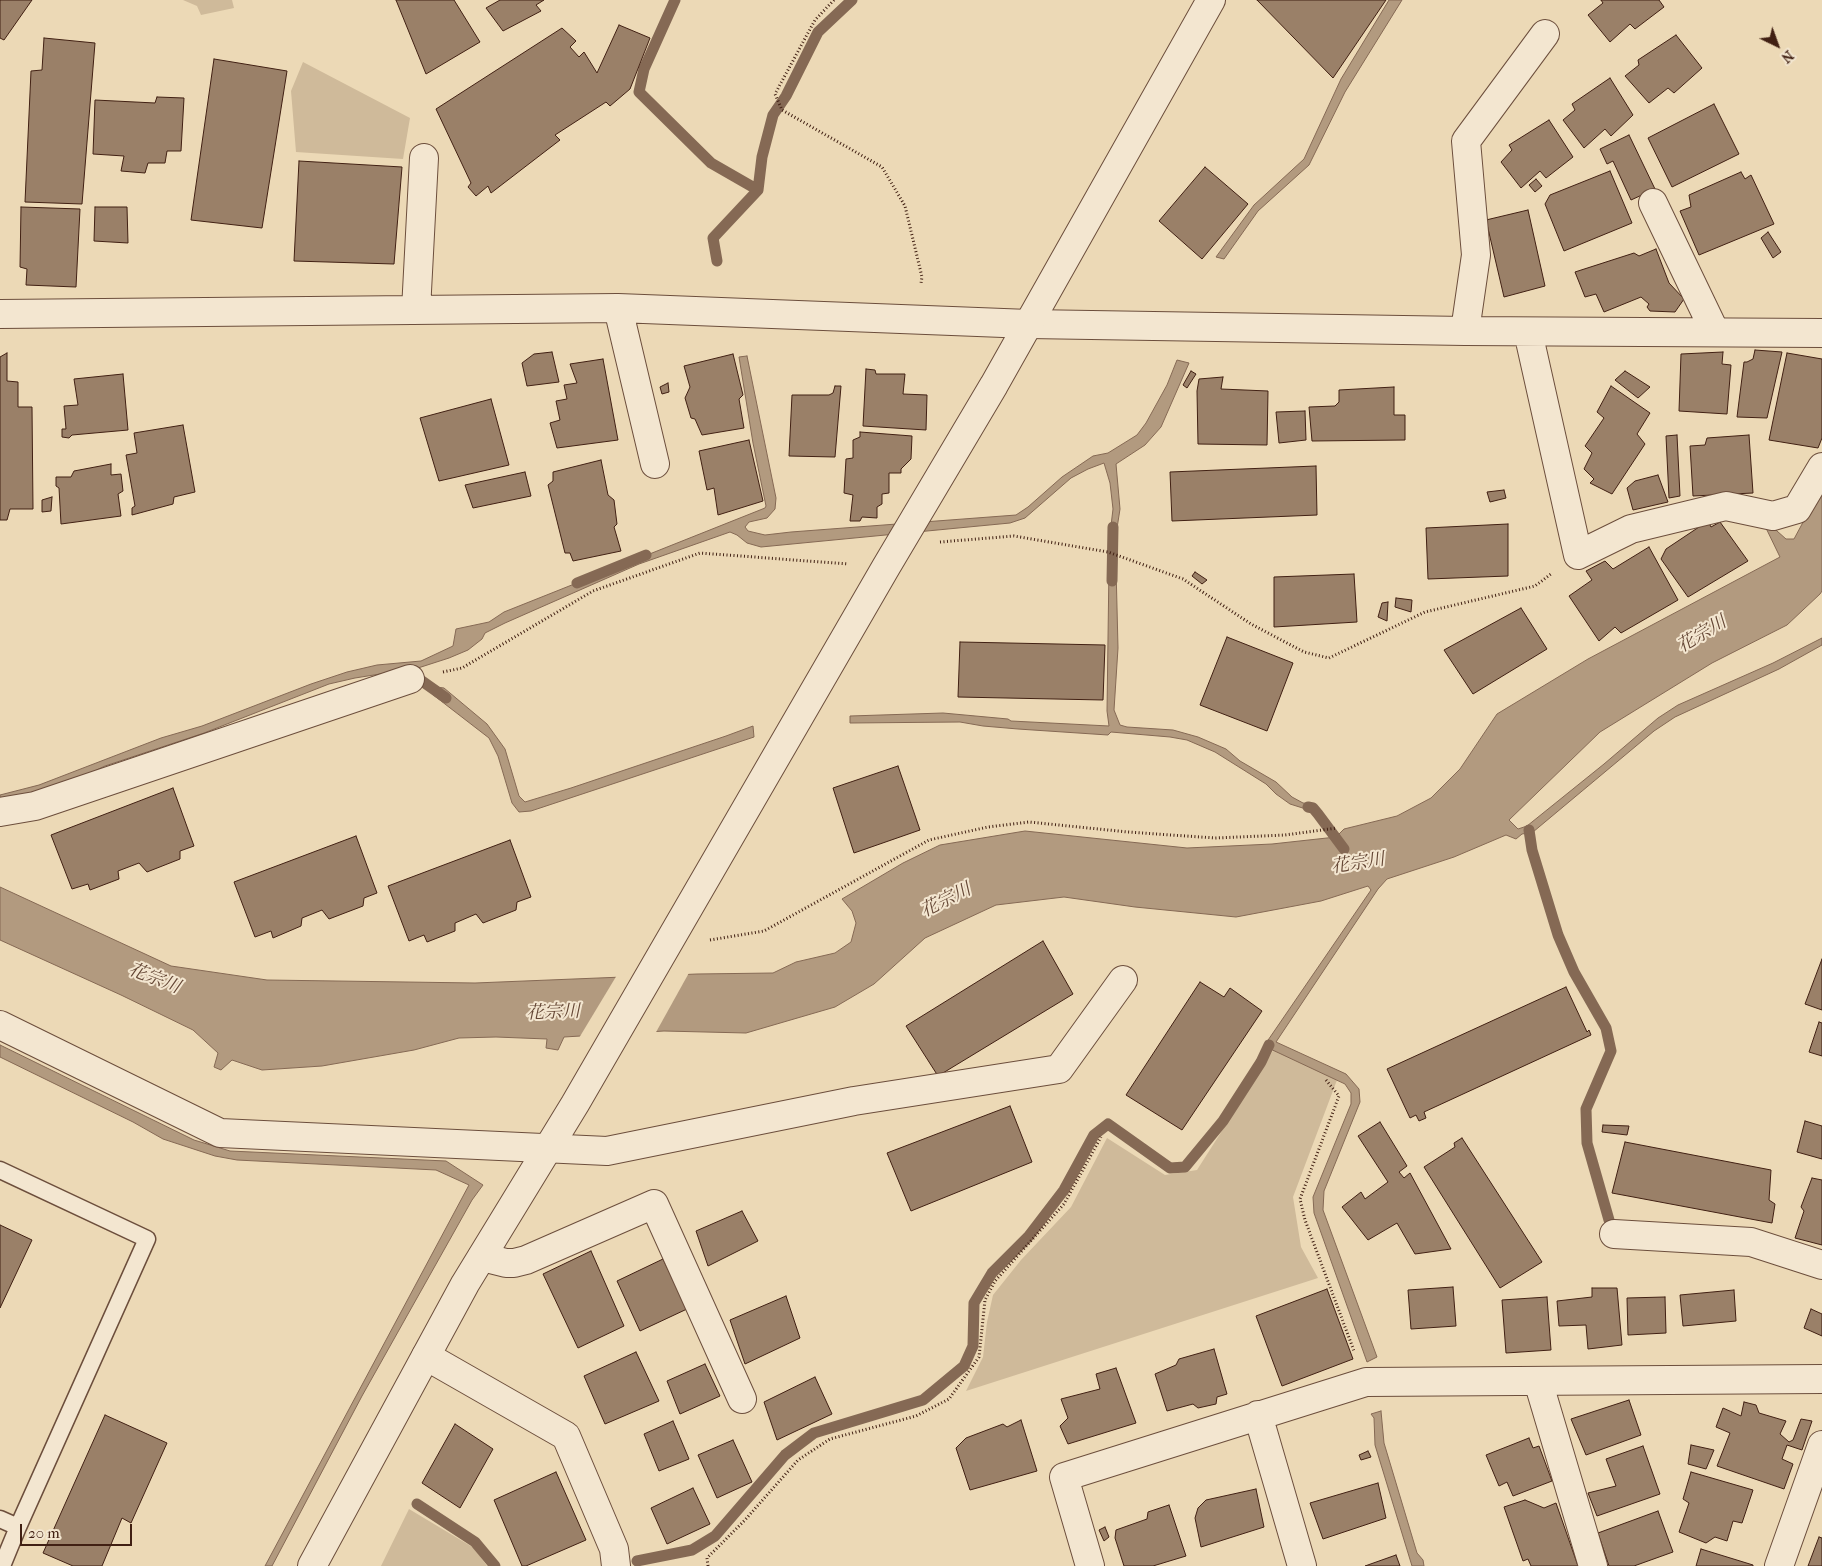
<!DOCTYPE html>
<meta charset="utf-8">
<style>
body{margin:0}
#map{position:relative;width:1822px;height:1566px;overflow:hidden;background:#ecd9b6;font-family:"IM FELL French Canon",serif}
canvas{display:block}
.north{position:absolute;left:1752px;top:20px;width:50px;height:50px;-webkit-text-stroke:4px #f3e6d0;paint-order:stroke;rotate:138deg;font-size:14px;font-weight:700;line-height:20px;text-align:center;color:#412013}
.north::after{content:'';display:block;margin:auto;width:18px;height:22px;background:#412013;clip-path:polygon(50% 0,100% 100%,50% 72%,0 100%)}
.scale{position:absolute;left:20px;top:1524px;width:112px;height:22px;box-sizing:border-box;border:2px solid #412013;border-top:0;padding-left:6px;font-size:15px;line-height:18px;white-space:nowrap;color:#412013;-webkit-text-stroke:4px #f3e6d0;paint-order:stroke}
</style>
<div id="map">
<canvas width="1822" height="1566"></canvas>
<div class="north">N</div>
<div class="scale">20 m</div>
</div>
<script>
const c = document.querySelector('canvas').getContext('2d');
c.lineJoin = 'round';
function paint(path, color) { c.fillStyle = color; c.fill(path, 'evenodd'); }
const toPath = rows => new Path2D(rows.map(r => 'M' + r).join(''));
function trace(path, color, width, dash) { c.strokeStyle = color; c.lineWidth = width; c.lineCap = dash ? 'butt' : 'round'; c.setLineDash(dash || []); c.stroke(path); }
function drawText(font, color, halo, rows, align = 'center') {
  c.font = font + ' "IM FELL French Canon","Noto Serif JP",serif'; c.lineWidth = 4; c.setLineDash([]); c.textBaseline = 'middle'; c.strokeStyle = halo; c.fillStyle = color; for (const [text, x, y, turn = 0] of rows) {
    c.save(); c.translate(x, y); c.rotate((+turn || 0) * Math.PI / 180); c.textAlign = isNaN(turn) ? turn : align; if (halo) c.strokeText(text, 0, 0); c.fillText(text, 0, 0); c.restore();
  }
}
paint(toPath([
 [183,0,232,0,234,8,201,15,197,6],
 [303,62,410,118,403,159,296,152,291,91],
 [1276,1046,1337,1080,1293,1197,1301,1247,1318,1278,966,1391,983,1357,987,1322,993,1295,1021,1260,1071,1207,1107,1138,1165,1175,1197,1170],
 [409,1509,474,1548,487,1566,381,1566]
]), '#cfba9a');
const water = toPath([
 [1389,0,1402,0,1345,92,1309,165,1258,211,1224,259,1216,257,1254,205,1304,159,1341,79,1389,0],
 [747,356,776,498,775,509,767,518,749,522,745,527,748,531,765,535,791,532,1016,515,1028,507,1062,477,1093,456,1108,453,1137,435,1146,423,1167,385,1177,360,1189,363,1161,427,1145,445,1116,464,1120,509,1115,541,1109,542,1113,509,1110,483,1104,463,1088,469,1071,478,1025,518,1010,523,761,547,747,543,737,535,730,532,639,564,505,623,485,633,482,639,468,650,449,658,418,668,355,678,329,684,204,733,105,766,58,788,0,803,0,795,39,785,161,738,202,726,311,684,347,672,377,665,421,661,453,646,456,629,489,622,504,612,765,508,766,506,753,443,739,357,747,356],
 [1822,487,1822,591,1820,594,1787,625,1712,663,1600,732,1509,820,1518,829,1527,826,1604,764,1658,718,1678,705,1773,663,1822,638,1822,645,1779,669,1675,717,1654,731,1533,832,1522,834,1516,839,1506,835,1454,857,1387,879,1378,889,1276,1042,1346,1074,1359,1089,1360,1102,1324,1191,1323,1210,1377,1357,1367,1362,1314,1213,1313,1197,1351,1104,1351,1093,1345,1084,1264,1046,1371,890,1368,886,1321,901,1236,917,1135,907,1064,897,996,905,925,938,874,984,835,1007,746,1033,664,1031,564,1037,558,1050,546,1048,547,1039,496,1037,459,1038,414,1050,322,1066,262,1070,232,1060,221,1070,214,1067,218,1053,193,1030,121,995,0,940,0,887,171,966,267,980,475,983,697,974,773,973,796,962,835,953,851,942,856,923,852,911,842,899,903,863,940,845,1025,831,1187,848,1272,844,1336,837,1344,829,1397,816,1431,798,1460,769,1497,714,1588,659,1780,557,1765,526,1768,523,1786,539,1794,539,1822,487],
 [1109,566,1116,567,1118,648,1114,710,1120,725,1127,727,1173,730,1198,737,1226,749,1240,761,1276,782,1292,797,1303,803,1314,804,1321,813,1316,817,1309,810,1290,804,1276,794,1266,784,1215,752,1187,740,1170,737,1111,732,1108,735,1018,729,983,726,960,722,850,723,850,716,943,713,1008,719,1011,721,1109,726,1107,711,1109,566],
 [436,687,444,688,487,724,505,749,519,796,525,802,571,788,726,736,753,726,754,737,531,811,519,812,512,803,498,756,489,738,432,694,436,687],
 [0,1045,194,1140,230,1151,446,1161,483,1185,472,1200,362,1396,272,1566,265,1566,469,1185,436,1170,237,1160,215,1156,163,1139,133,1122,0,1057,0,1045],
 [1381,1411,1384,1443,1417,1553,1423,1560,1424,1566,1412,1566,1375,1445,1374,1418,1371,1414,1381,1411]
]);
paint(water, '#b29a7f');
trace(water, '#856954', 1);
paint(toPath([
 [690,971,655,1034,579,1038,617,975]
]), '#ecd9b6');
trace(toPath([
 [675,0,644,69,639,92,711,163,758,190],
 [717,261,713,238,758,190,762,157,773,115,786,96,818,32,852,0],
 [1112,581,1113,527],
 [577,583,646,555],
 [412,674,446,698],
 [1308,807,1313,808,1318,814,1344,849],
 [1529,830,1532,850,1558,935,1574,972,1606,1028,1611,1051,1586,1109,1587,1143,1609,1220],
 [417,1504,475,1542,495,1566],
 [637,1561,692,1550,715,1536,785,1455,814,1433,923,1400,964,1366,973,1346,974,1303,992,1273,1028,1237,1064,1190,1094,1135,1108,1124,1170,1168,1185,1167,1223,1121,1261,1062,1269,1045]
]), '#856954', 11);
const building = toPath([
 [0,0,32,0,4,40,0,38,0,0],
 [396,0,454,0,480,42,426,74,396,0],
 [500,0,544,0,536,5,541,11,503,31,486,8,500,0],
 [1257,0,1386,0,1333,78,1257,0],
 [1601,0,1659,0,1664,7,1635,29,1630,24,1610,42,1588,15,1603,3,1601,0],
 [619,25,650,38,630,89,610,106,606,102,555,135,560,140,491,193,488,186,476,196,468,187,471,183,436,109,562,28,576,41,570,47,579,57,584,52,597,73,619,25],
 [1676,35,1702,68,1674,93,1668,88,1649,103,1625,76,1639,65,1638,60,1676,35],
 [44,38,95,43,82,204,25,202,31,71,42,70,44,38],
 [214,59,287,71,262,228,191,220,214,59],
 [1610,78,1633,115,1611,136,1605,129,1584,148,1563,120,1575,110,1572,104,1610,78],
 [157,97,184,98,181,151,167,151,165,163,148,163,145,173,121,171,124,156,93,154,95,100,155,103,157,97],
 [1714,104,1739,154,1672,187,1648,138,1714,104],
 [1549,120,1573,157,1546,178,1540,171,1521,188,1501,162,1512,150,1509,145,1549,120],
 [1629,135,1655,189,1631,200,1613,161,1607,164,1600,149,1629,135],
 [299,161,402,167,394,264,294,261,299,161],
 [1205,167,1248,204,1202,259,1159,221,1205,167],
 [1610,171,1632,223,1564,251,1545,204,1550,195,1610,171],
 [1741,172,1745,179,1751,175,1774,224,1699,255,1680,211,1691,207,1689,195,1741,172],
 [1536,179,1542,186,1535,192,1529,185,1536,179],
 [21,207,80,209,76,287,26,285,27,269,20,267,21,207],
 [95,207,127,207,128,243,94,241,95,207],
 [1528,210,1545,286,1504,297,1486,220,1528,210],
 [1768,232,1781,252,1773,258,1761,238,1768,232],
 [1656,249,1669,283,1684,299,1675,312,1650,311,1647,307,1649,304,1641,297,1604,312,1596,294,1585,297,1575,272,1634,253,1639,256,1656,249],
 [1755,350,1782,352,1767,418,1737,417,1744,362,1747,362,1753,359,1755,350],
 [552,352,559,382,527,386,522,363,534,354,552,352],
 [1723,352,1722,364,1731,365,1727,414,1679,411,1681,354,1723,352],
 [7,353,7,381,18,382,18,407,32,407,33,509,10,509,7,520,0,520,0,357,7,353],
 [1787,353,1822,359,1822,438,1818,448,1769,440,1787,353],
 [733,354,743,395,739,399,744,428,702,435,695,419,691,418,685,398,690,387,684,366,733,354],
 [603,359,618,440,557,448,550,423,560,420,556,401,567,399,564,385,577,383,570,364,603,359],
 [866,369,875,370,876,374,905,374,903,394,927,395,926,430,863,426,866,369],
 [1191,371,1196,374,1187,388,1183,385,1191,371],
 [1625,371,1650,387,1638,398,1615,380,1625,371],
 [123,374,128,430,72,435,69,438,62,437,62,429,66,429,64,406,78,405,74,379,123,374],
 [1223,377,1221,389,1268,391,1267,445,1198,444,1197,391,1199,379,1223,377],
 [668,383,669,392,662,394,660,387,668,383],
 [835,386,841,386,835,457,789,456,792,395,829,395,833,393,835,386],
 [1611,386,1650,413,1637,434,1645,444,1612,494,1590,483,1594,479,1584,469,1592,453,1585,446,1604,418,1597,412,1611,386],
 [1394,387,1394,415,1405,415,1405,440,1312,441,1309,407,1335,406,1339,402,1339,390,1394,387],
 [491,399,509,465,439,481,420,418,491,399],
 [1305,411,1306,440,1279,443,1276,412,1305,411],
 [183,425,195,492,174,497,173,504,132,515,132,508,135,506,126,455,137,453,134,433,183,425],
 [860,432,912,436,911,459,901,469,901,473,889,473,889,493,882,494,882,504,877,507,877,518,862,517,860,521,850,521,853,495,844,493,846,459,853,458,853,440,860,437,860,432],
 [1677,435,1680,496,1669,498,1666,436,1677,435],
 [1749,435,1753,493,1693,496,1690,446,1705,445,1707,438,1749,435],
 [749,440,763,501,718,515,714,488,707,490,699,451,749,440],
 [601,460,608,495,614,500,617,524,614,527,621,551,573,561,570,553,565,553,548,485,553,481,553,472,601,460],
 [111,464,111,475,121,474,123,491,118,494,121,516,61,524,59,488,56,486,56,477,71,477,74,471,111,464],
 [1316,466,1317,515,1172,521,1170,472,1316,466],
 [525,472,531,496,473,508,465,485,525,472],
 [1658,475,1668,502,1633,510,1627,488,1635,481,1658,475],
 [1504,490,1506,498,1490,502,1487,492,1504,490],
 [52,497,51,511,42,512,42,500,52,497],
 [1708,521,1711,527,1720,522,1748,561,1688,597,1661,559,1666,549,1708,521],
 [1508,524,1508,576,1428,579,1426,528,1508,524],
 [1649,547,1678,600,1621,633,1615,627,1599,641,1569,596,1592,580,1586,571,1605,561,1613,569,1649,547],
 [1195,572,1207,580,1202,584,1192,576,1195,572],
 [1354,574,1357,622,1274,627,1274,577,1354,574],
 [1396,598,1412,600,1411,612,1395,607,1396,598],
 [1388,602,1387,621,1378,617,1382,603,1388,602],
 [1521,608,1547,649,1473,694,1444,650,1521,608],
 [1227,637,1293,663,1267,731,1200,705,1227,637],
 [960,642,1105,645,1103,700,958,697,960,642],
 [898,766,920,830,854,853,833,788,898,766],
 [173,788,194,846,180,851,180,859,147,872,139,863,118,871,119,879,90,890,88,884,72,889,51,835,173,788],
 [356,836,377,893,364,898,363,906,329,919,322,910,302,918,301,926,273,938,271,931,255,937,234,882,356,836],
 [510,840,531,897,517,902,516,910,483,923,476,914,455,923,455,931,427,942,424,935,409,941,388,886,510,840],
 [1043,941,1073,994,938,1076,906,1026,1043,941],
 [1822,959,1822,1010,1805,1004,1822,959],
 [1200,982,1224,997,1230,988,1262,1011,1182,1130,1126,1095,1200,982],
 [1566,987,1587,1032,1589,1030,1591,1035,1424,1112,1426,1118,1419,1121,1416,1115,1410,1118,1387,1069,1566,987],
 [1819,1022,1822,1023,1822,1056,1809,1052,1819,1022],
 [1010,1106,1032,1162,911,1211,887,1153,1010,1106],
 [1805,1121,1822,1126,1822,1159,1797,1152,1805,1121],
 [1380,1122,1407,1166,1399,1172,1404,1178,1410,1173,1451,1249,1415,1254,1397,1223,1368,1240,1342,1207,1361,1192,1365,1199,1388,1182,1358,1136,1380,1122],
 [1603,1125,1629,1126,1627,1135,1602,1132,1603,1125],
 [1462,1138,1542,1262,1500,1288,1424,1167,1455,1147,1454,1143,1462,1138],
 [1625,1142,1771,1170,1769,1200,1775,1204,1772,1223,1612,1193,1625,1142],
 [1812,1178,1822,1180,1822,1245,1795,1238,1804,1211,1801,1207,1812,1178],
 [742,1211,758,1241,708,1266,696,1231,742,1211],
 [0,1225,32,1240,0,1308,0,1225],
 [591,1251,624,1326,578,1348,543,1274,591,1251],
 [663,1259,687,1309,640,1331,617,1281,663,1259],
 [1453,1287,1456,1326,1411,1329,1408,1290,1453,1287],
 [1592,1288,1617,1288,1622,1345,1588,1349,1586,1325,1559,1326,1557,1301,1592,1297,1592,1288],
 [1327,1289,1353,1359,1282,1386,1256,1316,1327,1289],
 [1734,1290,1736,1321,1683,1326,1680,1295,1734,1290],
 [786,1296,800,1338,745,1364,730,1320,786,1296],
 [1547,1297,1551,1350,1506,1353,1502,1300,1547,1297],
 [1665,1297,1666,1333,1628,1335,1627,1298,1665,1297],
 [1811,1309,1822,1314,1822,1336,1804,1328,1811,1309],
 [1214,1349,1227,1394,1217,1397,1216,1404,1198,1408,1193,1404,1167,1411,1155,1374,1176,1365,1179,1359,1214,1349],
 [636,1352,659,1401,605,1424,584,1376,636,1352],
 [705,1364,720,1396,680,1414,667,1381,705,1364],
 [1116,1368,1136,1423,1068,1444,1060,1426,1068,1418,1061,1399,1100,1389,1096,1374,1116,1368],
 [815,1377,832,1414,777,1440,764,1402,815,1377],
 [1629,1400,1641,1435,1586,1455,1571,1419,1629,1400],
 [1744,1402,1756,1405,1759,1413,1786,1421,1780,1434,1789,1442,1793,1440,1801,1419,1812,1421,1802,1450,1787,1445,1782,1459,1793,1464,1784,1489,1717,1466,1730,1433,1716,1427,1723,1408,1741,1416,1744,1402],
 [105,1415,167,1443,131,1523,122,1518,102,1566,73,1566,43,1553,105,1415],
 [1021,1420,1037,1471,970,1490,956,1448,966,1438,1003,1424,1007,1427,1021,1420],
 [673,1421,689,1459,659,1471,644,1434,673,1421],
 [455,1424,493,1449,460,1508,422,1483,455,1424],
 [1529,1438,1533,1448,1539,1446,1552,1481,1513,1496,1507,1482,1499,1486,1486,1455,1529,1438],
 [733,1440,752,1482,717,1498,698,1455,733,1440],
 [1691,1445,1714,1450,1706,1469,1688,1464,1691,1445],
 [1643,1446,1660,1494,1597,1516,1588,1493,1616,1486,1606,1459,1643,1446],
 [1368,1451,1371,1457,1361,1460,1359,1455,1368,1451],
 [556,1472,586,1540,526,1566,522,1566,494,1500,556,1472],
 [1691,1472,1753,1490,1742,1523,1733,1521,1727,1541,1715,1537,1706,1543,1679,1532,1689,1503,1683,1499,1691,1472],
 [1378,1483,1386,1518,1323,1539,1310,1503,1378,1483],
 [693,1488,710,1524,667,1544,651,1508,693,1488],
 [1256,1489,1264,1527,1201,1547,1195,1518,1198,1508,1206,1500,1256,1489],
 [1525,1500,1544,1508,1556,1503,1578,1566,1531,1566,1528,1559,1523,1561,1504,1507,1525,1500],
 [1169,1505,1186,1556,1153,1566,1124,1566,1115,1538,1116,1530,1147,1519,1148,1512,1169,1505],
 [1658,1511,1673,1552,1634,1566,1609,1566,1598,1533,1658,1511],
 [1105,1527,1109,1537,1104,1541,1099,1530,1105,1527],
 [1819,1537,1822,1538,1822,1566,1808,1566,1819,1537],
 [1701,1549,1753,1565,1753,1566,1696,1566,1701,1549],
 [1396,1555,1400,1566,1365,1566,1396,1555]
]);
paint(building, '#9a8068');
trace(building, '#412013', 1);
const service = toPath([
 [0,1170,147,1239,18,1527],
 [0,1519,18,1527,2,1566]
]);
const minor = toPath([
 [1653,203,1715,332],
 [618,308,655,464],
 [416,310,424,158],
 [0,314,618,308,1029,324,1465,331,1822,333],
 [1465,331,1476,255,1466,141,1545,34],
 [1528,332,1578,555,1631,529,1726,506,1773,516,1797,509,1822,467],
 [0,812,35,806,410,679],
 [0,1025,220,1133,607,1151,854,1101,1059,1069,1123,980],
 [1614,1234,1751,1242,1822,1265],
 [482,1257,506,1263,514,1263,526,1260,654,1204,742,1399],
 [426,1356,566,1436,614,1549,616,1566],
 [1538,1381,1593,1566],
 [1258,1415,1302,1566],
 [1090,1566,1064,1477,1366,1382,1822,1379],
 [1779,1566,1822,1445]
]);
const tertiary = toPath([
 [312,1566,465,1284,575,1104,886,567,994,385,1211,0]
]);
trace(service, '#6c4e3c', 19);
trace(minor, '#6c4e3c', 30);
trace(tertiary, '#6c4e3c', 30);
trace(toPath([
 [834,0,815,20,775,94,782,110,882,167,905,206,922,277,921,283],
 [940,542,1014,536,1108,552,1183,579,1251,624,1304,652,1329,658,1425,612,1535,586,1551,574],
 [443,672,462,668,593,591,700,553,848,564],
 [710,940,764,931,929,840,988,827,1029,822,1128,832,1215,838,1285,835,1337,828],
 [1326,1080,1339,1096,1300,1199,1305,1220,1354,1351],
 [708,1566,707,1558,745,1520,798,1460,830,1439,916,1416,949,1399,979,1357,985,1300,995,1281,1064,1204,1101,1137]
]), '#412013', 3, [1, 2.5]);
trace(service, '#f3e6d0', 16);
trace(minor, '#f3e6d0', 28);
trace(tertiary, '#f3e6d0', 28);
drawText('italic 18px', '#634533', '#f3e6d0', [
 ["花宗川",1702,635,-31],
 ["花宗川",1358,864,-9],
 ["花宗川",946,901,-27],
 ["花宗川",154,979,21],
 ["花宗川",553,1013,-2]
]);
</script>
